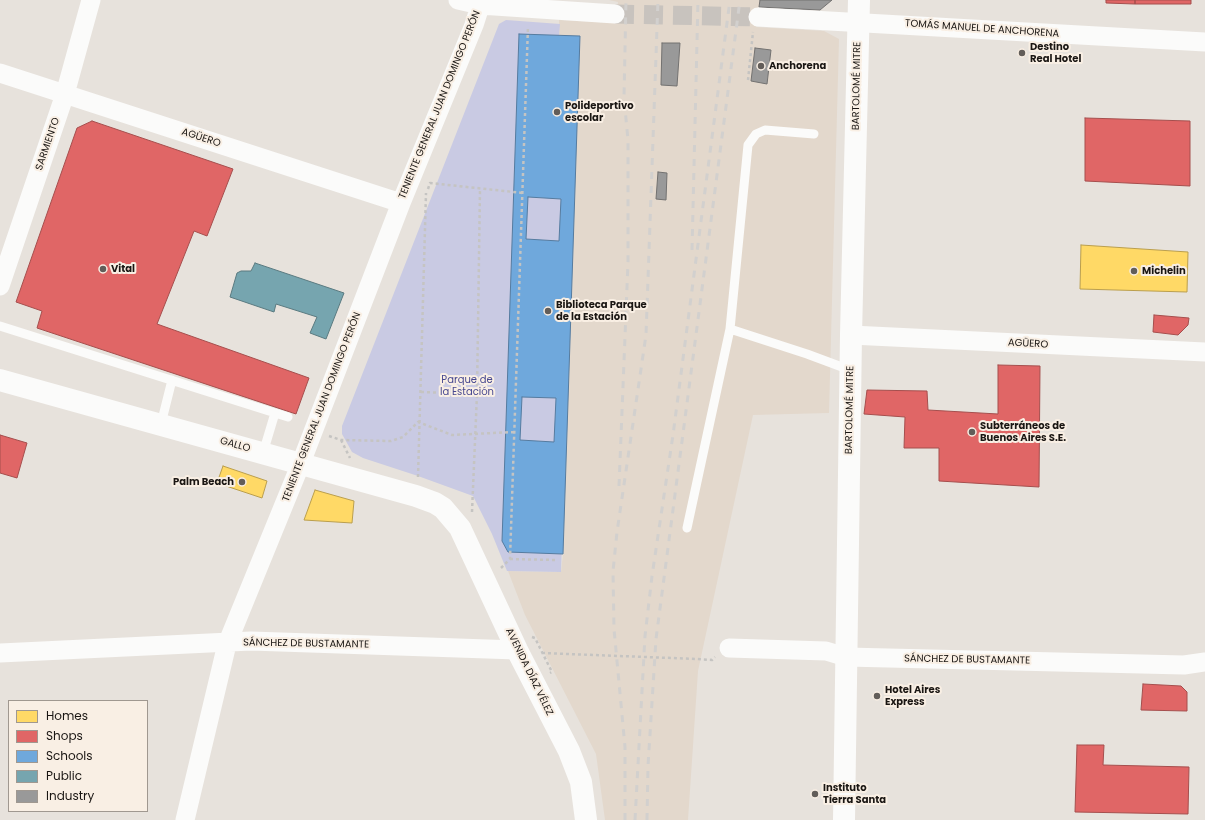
<!DOCTYPE html>
<meta charset="utf-8">
<style>
body{margin:0}
#map{position:relative;width:1205px;height:820px;overflow:hidden;background:#e7e2dc;font-family:Poppins,sans-serif}
canvas{display:block}
.legend{position:absolute;left:8px;top:700px;width:140px;height:112px;box-sizing:border-box;background:#f9efe4;border:1px solid #a09890;margin:0;padding:5px 7px;list-style:none;font-size:12px;color:#1a1613}
.legend li{display:flex;align-items:center;gap:8px;height:20px}
.legend b{width:20px;border:1px solid #a09890}
</style>
<div id="map">
<canvas width="1205" height="820"></canvas>
<ul class="legend">
<li><b style="height:11px;background:#ffd966"></b>Homes</li>
<li><b style="height:11px;background:#e06666"></b>Shops</li>
<li><b style="height:11px;background:#6fa8dc"></b>Schools</li>
<li><b style="height:11px;background:#76a5af"></b>Public</li>
<li><b style="height:11px;background:#999"></b>Industry</li>
</ul>
</div>
<script>
const c = document.querySelector('canvas').getContext('2d');
c.lineJoin = 'round';
function paint(path, color) { c.fillStyle = color; c.fill(path, 'evenodd'); }
const toPath = rows => new Path2D(rows.map(r => 'M' + r).join(''));
function trace(path, color, width, dash) { c.strokeStyle = color; c.lineWidth = width; c.lineCap = dash ? 'butt' : 'round'; c.setLineDash(dash || []); c.stroke(path); }
function drawText(font, color, halo, rows, align = 'center') {
  c.font = font + ' Poppins,sans-serif'; c.lineWidth = 4; c.setLineDash([]); c.textBaseline = 'middle'; c.strokeStyle = halo; c.fillStyle = color; for (const [text, x, y, turn = 0] of rows) {
    c.save(); c.translate(x, y); c.rotate((+turn || 0) * Math.PI / 180); c.textAlign = isNaN(turn) ? turn : align; if (halo) c.strokeText(text, 0, 0); c.fillText(text, 0, 0); c.restore();
  }
}
paint(toPath([
 [609,0,760,0,756,27,824,31,839,39,829,413,753,415,698,671,688,820,605,820,596,754,525,615,508,571,561,572,563,554,559,20,616,23,618,2]
]), '#e3d8cc');
paint(toPath([
 [506,20,560,24,559,36,580,36,561,572,507,571,492,534,473,496,418,476,363,458,352,452,342,434,342,426,499,24]
]), '#c9cae3');
const homes = toPath([
 [1081,245,1188,252,1187,292,1080,289,1081,245],
 [223,466,267,481,262,498,217,483,223,466],
 [315,490,354,501,352,523,304,520,315,490]
]);
paint(homes, '#ffd966');
trace(homes, '#ba9e4d', 1);
const shops = toPath([
 [1106,0,1135,0,1135,4,1106,3,1106,0],
 [1135,0,1191,0,1191,4,1135,4,1135,0],
 [1085,118,1190,121,1190,186,1085,181,1085,118],
 [92,121,233,169,207,236,194,231,157,324,309,378,296,414,37,328,42,311,16,302,77,128,92,121],
 [1154,315,1189,318,1188,325,1178,335,1153,332,1154,315],
 [998,365,1040,366,1039,487,939,481,939,448,904,448,905,417,864,414,867,390,927,391,928,410,998,414,998,365],
 [0,435,27,443,17,478,0,473,0,435],
 [1143,684,1181,686,1187,692,1187,711,1141,710,1143,684],
 [1077,745,1104,745,1103,765,1189,767,1188,814,1075,812,1077,745]
]);
paint(shops, '#e06666');
trace(shops, '#a54e4d', 1);
const schools = toPath([
 [519,34,580,36,563,554,508,552,502,541,519,34],
 [528,197,561,199,559,241,526,239,528,197],
 [522,397,556,398,554,442,520,440,522,397]
]);
paint(schools, '#6fa8dc');
trace(schools, '#567ca0', 1);
const public = toPath([
 [255,263,344,293,326,339,310,333,317,317,276,304,274,312,230,297,237,273,241,271,251,271,255,263]
]);
paint(public, '#76a5af');
trace(public, '#5a7a80', 1);
const industry = toPath([
 [760,0,832,0,820,10,759,7,760,0],
 [662,43,680,43,677,86,661,85,662,43],
 [755,48,771,50,767,84,751,81,755,48],
 [658,172,667,173,666,200,656,199,658,172]
]);
paint(industry, '#999');
trace(industry, '#737271', 1);
trace(toPath([
 [615,14,758,17]
]), '#c8c3be', 19, [19, 10]);
trace(toPath([
 [748,80,753,32],
 [428,189,430,183,523,193],
 [421,392,477,394],
 [329,436,341,440,391,441,403,437,418,422,452,435,514,432],
 [341,440,350,458],
 [418,477,426,193],
 [472,512,477,394,480,189],
 [510,559,556,560],
 [501,568,510,559,528,26],
 [532,637,535,638,552,672,550,673],
 [542,653,697,659,712,660,715,657]
]), '#c5c4c2', 2.5, [3, 3]);
trace(toPath([
 [0,326,288,417],
 [730,329,807,354,850,370],
 [161,424,172,380],
 [263,453,275,413],
 [687,528,730,329,748,145,756,134,765,130,814,134]
]), '#fbfbfa', 9);
trace(toPath([
 [458,0,480,5,615,14],
 [758,17,1205,42],
 [0,73,401,203],
 [0,286,65,94,91,0],
 [851,335,1205,352],
 [729,648,826,651,846,657,1184,665,1205,662],
 [0,653,251,641,517,650],
 [185,820,227,644,301,463,401,203,474,25,482,0]
]), '#fbfbfa', 19);
trace(toPath([
 [844,820,851,335,859,0]
]), '#fbfbfa', 22);
trace(toPath([
 [0,380,416,496,435,503,443,508,460,528,517,650,569,751,581,782,586,820]
]), '#fbfbfa', 22);
trace(toPath([
 [692,250,698,0],
 [619,486,628,262,628,140,624,98,626,0],
 [625,820,625,747,614,629,613,571,617,532,646,335,658,0],
 [635,820,645,636,652,576,673,435,730,0],
 [647,820,648,766,656,639,740,0]
]), '#d2d0ce', 3, [7, 7]);
for (const [x, y, r, color] of [
 [1022,53,4,"#625d59"],
 [761,66,4,"#625d59"],
 [557,112,4,"#625d59"],
 [103,269,4,"#625d59"],
 [1134,271,4,"#625d59"],
 [548,311,4,"#625d59"],
 [972,432,4,"#625d59"],
 [242,482,4,"#625d59"],
 [877,696,4,"#625d59"],
 [815,794,4,"#625d59"]
]) { const dot = new Path2D(); dot.arc(x, y, r, 0, 2 * Math.PI); c.fillStyle = color; c.fill(dot); trace(dot, '#f9efe4', 1.5); }
drawText('10px', '#1a1613', '#f9efe4', [
 ["TOMÁS MANUEL DE ANCHORENA",982,29,4],
 ["BARTOLOMÉ MITRE",857,86,-89],
 ["TENIENTE GENERAL JUAN DOMINGO PERÓN",440,105,-68],
 ["AGÜERO",201,138,18],
 ["SARMIENTO",48,144,-71],
 ["AGÜERO",1028,344,3],
 ["TENIENTE GENERAL JUAN DOMINGO PERÓN",322,407,-69],
 ["BARTOLOMÉ MITRE",850,410,-89],
 ["GALLO",235,445,16],
 ["SÁNCHEZ DE BUSTAMANTE",306,644,1],
 ["SÁNCHEZ DE BUSTAMANTE",967,660,1],
 ["AVENIDA DÍAZ VÉLEZ",529,672,64]
]);
drawText('bold 10px', '#1a1613', '#f9efe4', [
 ["Destino",1030,47],
 ["Real Hotel",1030,59],
 ["Anchorena",769,66],
 ["Polideportivo",565,106],
 ["escolar",565,118],
 ["Vital",111,269],
 ["Michelin",1142,271],
 ["Biblioteca Parque",556,305],
 ["de la Estación",556,317],
 ["Subterráneos de",980,426],
 ["Buenos Aires S.E.",980,438],
 ["Palm Beach",234,482,"right"],
 ["Hotel Aires",885,690],
 ["Express",885,702],
 ["Instituto",823,788],
 ["Tierra Santa",823,800]
], 'left');
drawText('10px', '#46478f', '#f9efe4', [
 ["Parque de",467,380],
 ["la Estación",467,392]
]);
</script>
